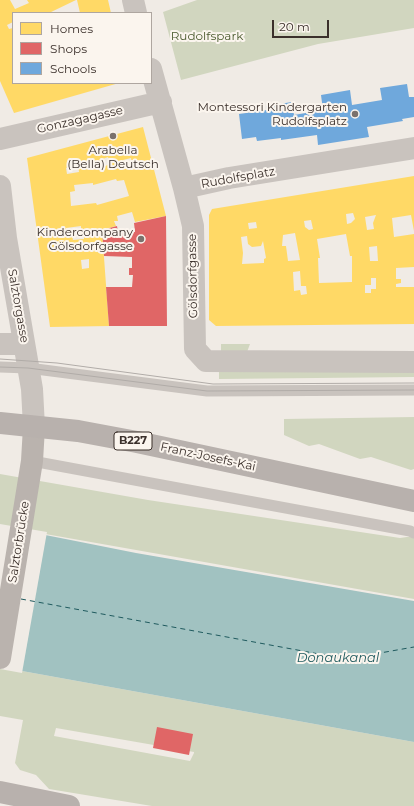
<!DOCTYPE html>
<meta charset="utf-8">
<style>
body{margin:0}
#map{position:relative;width:414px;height:806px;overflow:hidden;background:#f0ebe5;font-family:Montserrat,sans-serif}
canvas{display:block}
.legend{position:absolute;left:12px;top:12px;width:140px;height:72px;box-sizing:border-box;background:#fbf5ee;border:1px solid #aea6a0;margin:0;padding:5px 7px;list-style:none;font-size:12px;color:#3b302b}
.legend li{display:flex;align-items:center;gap:8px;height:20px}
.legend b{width:20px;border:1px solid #aea6a0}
.scale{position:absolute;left:272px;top:20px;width:57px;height:18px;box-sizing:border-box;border:2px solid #3b302b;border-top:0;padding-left:5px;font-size:12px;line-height:14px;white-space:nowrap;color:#3b302b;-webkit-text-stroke:3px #fbf5ee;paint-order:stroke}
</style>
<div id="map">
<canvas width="414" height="806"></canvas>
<ul class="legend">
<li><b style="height:11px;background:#ffd966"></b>Homes</li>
<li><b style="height:11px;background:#e06666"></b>Shops</li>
<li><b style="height:11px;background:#6fa8dc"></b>Schools</li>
</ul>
<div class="scale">20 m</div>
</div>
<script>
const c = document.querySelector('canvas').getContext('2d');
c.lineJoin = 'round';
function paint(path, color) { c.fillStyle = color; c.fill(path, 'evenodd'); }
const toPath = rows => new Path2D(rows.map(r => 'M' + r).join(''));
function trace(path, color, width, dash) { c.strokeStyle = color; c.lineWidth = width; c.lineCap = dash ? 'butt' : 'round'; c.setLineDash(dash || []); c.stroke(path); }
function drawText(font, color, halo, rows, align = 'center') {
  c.font = font + ' Montserrat,sans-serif'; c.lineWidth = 4; c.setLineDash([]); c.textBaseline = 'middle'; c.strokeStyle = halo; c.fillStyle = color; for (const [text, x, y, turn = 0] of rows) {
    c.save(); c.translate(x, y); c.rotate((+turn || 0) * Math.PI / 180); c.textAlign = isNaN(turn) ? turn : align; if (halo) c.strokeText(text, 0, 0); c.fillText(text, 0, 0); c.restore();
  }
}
paint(toPath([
 [197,0,414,0,414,28,318,44,181,80,163,12],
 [221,344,250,344,247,352,221,352],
 [414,369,414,377,219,379,219,370],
 [414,417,414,469,411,470,371,457,360,459,319,444,309,446,284,435,284,419],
 [0,474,148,500,400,538,414,536,414,599,0,526],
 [0,667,414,742,414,806,152,806,49,789,36,775,20,770,15,763,23,720,0,716],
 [56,728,194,752,194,753,190,761,54,736]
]), '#d1d6bf');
paint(toPath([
 [0,526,136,553,414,601,414,742,0,667]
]), '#a1c2c1');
paint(toPath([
 [0,524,47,532,22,673,0,669]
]), '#f0ebe5');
paint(toPath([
 [0,0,10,0,15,9,29,3,27,0,76,0,49,13,13,13,13,22,7,25,9,29,13,28,13,83,119,83,14,113,0,81],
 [77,0,108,0,111,13,80,13],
 [143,127,166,216,135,222,132,212,117,216,118,221,114,221,116,226,102,230,109,326,50,327,27,158],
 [108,157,110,164,103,167,100,160],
 [131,158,132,166,125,167,123,160],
 [78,165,79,172,67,174,66,168],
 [116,179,117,181,124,180,129,196,97,205,96,203,71,206,70,192,75,191,74,185,93,183,93,185],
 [81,226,81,234,84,234,84,239,73,240,72,236,66,237,66,228],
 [89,259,89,268,82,269,81,260],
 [414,176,414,231,411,215,392,218,394,237,414,234,414,267,396,268,396,279,401,279,401,283,396,284,396,287,414,287,414,324,216,326,209,320,209,215,212,209],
 [353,213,355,219,351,223,347,224,346,214],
 [376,215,373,223,374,229,367,230,365,217],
 [311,220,313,229,309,230,305,227,304,221],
 [256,222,257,228,249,229,248,223],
 [295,233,300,260,288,261,286,246,282,246,283,235],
 [346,234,350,256,352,256,352,282,319,283,318,258,320,258,317,239],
 [247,236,248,244,252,247,261,246,263,241,266,258,264,259,264,263,242,264,243,253,241,237],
 [377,246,378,261,370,261,369,247],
 [300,271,301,286,306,286,307,294,301,295,300,290,294,291,293,272],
 [371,278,376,278,376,289,371,289,371,293,365,293,365,285,371,285]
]), '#ffd966');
paint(toPath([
 [166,216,167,326,109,326,106,287,132,287,133,275,129,275,129,268,132,268,132,257,104,256,102,230,117,226,118,232,135,232,134,223],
 [157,727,193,734,189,755,153,748]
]), '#e06666');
paint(toPath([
 [407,84,409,97,414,97,414,117,402,119,403,121,367,127,369,137,318,145,317,135,281,140,281,138,257,141,256,137,242,139,239,114,267,110,266,106,292,102,294,115,323,110,321,95,350,90,352,105,382,100,380,88]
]), '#6fa8dc');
trace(toPath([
 [21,599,346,659,414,647]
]), '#1f5a5e', 1, [5, 4]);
trace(toPath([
 [0,367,28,368,207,391,414,390],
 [32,461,410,531,414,533]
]), '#c9c3be', 11);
trace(toPath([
 [133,0,136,13],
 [151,69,184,188,193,226,195,349,206,361,414,362],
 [0,139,161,102],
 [0,186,6,238,32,389,34,427],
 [184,188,229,178,414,148],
 [0,344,24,344]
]), '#c9c3be', 22);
trace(toPath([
 [0,658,32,461,34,427]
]), '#bab3ae', 22);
trace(toPath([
 [0,423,78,431,137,442,414,501],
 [0,792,69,806]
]), '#b8b1ad', 22);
trace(toPath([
 [0,359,57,363,213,384,414,383],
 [0,367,28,368,207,391,414,390]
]), '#b1aca8', 1);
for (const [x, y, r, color] of [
 [355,114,4,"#7a716c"],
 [113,136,4,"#7a716c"],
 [141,239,4,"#7a716c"]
]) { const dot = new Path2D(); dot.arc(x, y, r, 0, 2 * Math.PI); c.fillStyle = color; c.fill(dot); trace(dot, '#fbf5ee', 1.5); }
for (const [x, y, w] of [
 [133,441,38]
]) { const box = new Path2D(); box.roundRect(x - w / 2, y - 9, w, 18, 3); c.fillStyle = '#fbf5ee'; c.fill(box); trace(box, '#3b302b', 1); }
drawText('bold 11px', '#3b302b', null, [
 ["B227",133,441]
]);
drawText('12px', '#4a5a2e', '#fbf5ee', [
 ["Rudolfspark",207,36]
]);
drawText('12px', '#3b302b', '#fbf5ee', [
 ["Montessori Kindergarten",347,107],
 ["Rudolfsplatz",347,121],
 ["Arabella",113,150,"center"],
 ["(Bella) Deutsch",113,164,"center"],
 ["Kindercompany",133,232],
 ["Gölsdorfgasse",133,246]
], 'right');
drawText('12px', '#3b302b', '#fbf5ee', [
 ["Gonzagagasse",80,120,-13],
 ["Rudolfsplatz",238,178,-10],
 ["Gölsdorfgasse",193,276,-91],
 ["Salztorgasse",18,306,80],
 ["Franz-Josefs-Kai",208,457,12],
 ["Salztorbrücke",19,542,-81]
]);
drawText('italic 13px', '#1f5a5e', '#fbf5ee', [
 ["Donaukanal",338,658]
]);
</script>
